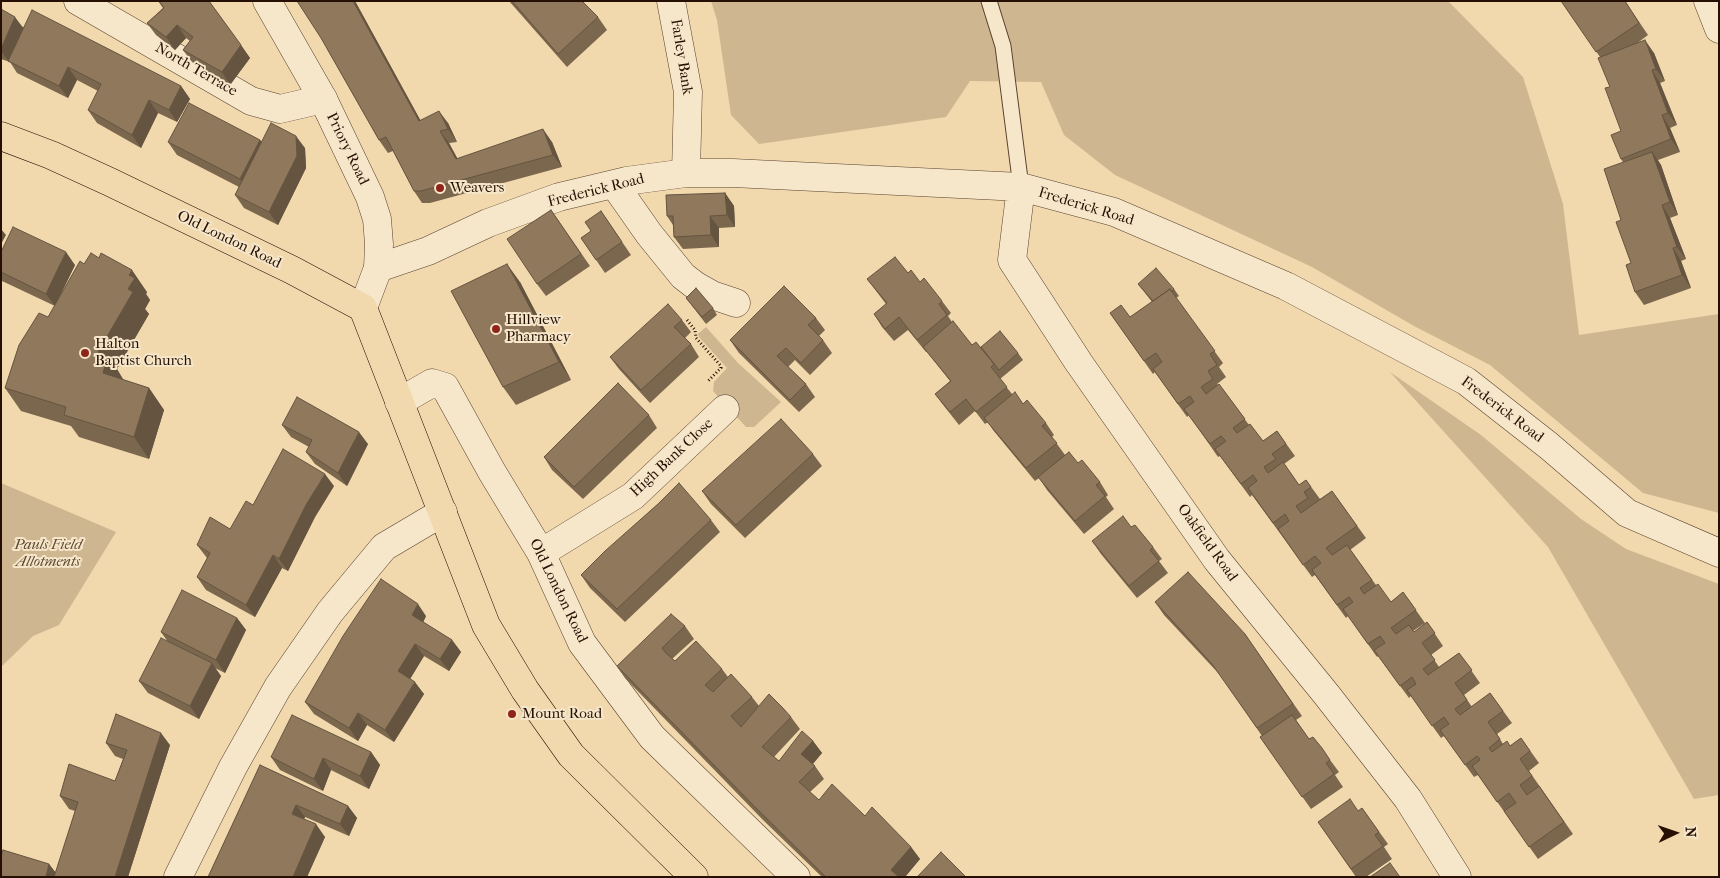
<!DOCTYPE html>
<style>
body{margin:0}
#map{position:relative;width:1720px;height:878px;overflow:hidden;background:#f1d8ad;font-family:"IM FELL French Canon",serif}
canvas{display:block}
.frame{position:absolute;inset:0;border:2px solid #251003;pointer-events:none}
.north{position:absolute;left:1650px;top:808px;width:50px;height:50px;-webkit-text-stroke:4px #f6e6ca;paint-order:stroke;rotate:87deg;font-size:14px;font-weight:700;line-height:20px;text-align:center;color:#251003}
.north::after{content:'';display:block;margin:auto;width:18px;height:22px;background:#251003;clip-path:polygon(50% 0,100% 100%,50% 72%,0 100%)}
</style>
<div id="map">
<canvas width="1720" height="878"></canvas>
<div class="frame"></div>
<div class="north">N</div>
</div>
<script>
const c = document.querySelector('canvas').getContext('2d');
c.lineJoin = 'round';
function paint(path, color) { c.fillStyle = color; c.fill(path, 'evenodd'); }
const toPath = rows => new Path2D(rows.map(r => 'M' + r).join(''));
function trace(path, color, width, dash) { c.strokeStyle = color; c.lineWidth = width; c.lineCap = dash ? 'butt' : 'round'; c.setLineDash(dash || []); c.stroke(path); }
function drawText(font, color, halo, rows, align = 'center') {
  c.font = font + ' "IM FELL French Canon",serif'; c.lineWidth = 4; c.setLineDash([]); c.textBaseline = 'middle'; c.strokeStyle = halo; c.fillStyle = color; for (const [text, x, y, turn = 0] of rows) {
    c.save(); c.translate(x, y); c.rotate((+turn || 0) * Math.PI / 180); c.textAlign = isNaN(turn) ? turn : align; if (halo) c.strokeText(text, 0, 0); c.fillText(text, 0, 0); c.restore();
  }
}
paint(toPath([
 [711,1,1448,1,1523,77,1563,204,1579,335,1719,314,1719,513,1643,493,1490,365,1414,326,1312,267,1115,175,1064,135,1041,82,970,81,946,117,759,144,731,115,717,20],
 [706,327,738,363,781,402,754,427,746,427,713,391,714,382,727,368,699,337,698,334],
 [1390,372,1481,435,1581,519,1626,549,1719,584,1719,795,1694,799,1548,547],
 [1,483,116,532,59,625,33,636,1,667]
]), '#ceb690');
const service = toPath([
 [989,1,1003,46,1021,187]
]);
const minor = toPath([
 [78,1,251,101,280,109,323,99],
 [671,1,688,92,686,173],
 [1708,1,1719,29],
 [614,184,649,234,683,276,696,286,712,295,736,303],
 [1021,187,1012,260,1079,363,1217,560,1326,694,1408,799,1457,877],
 [378,268,428,251,488,223,559,197,626,181,686,173,733,173,1021,187,1114,212,1286,286,1466,381,1549,446,1627,513,1719,553],
 [399,402,432,383,445,387,492,472,541,553,582,643,652,737,796,877],
 [541,553,633,496,725,409],
 [178,877,233,767,278,687,330,612,384,547,443,512]
]);
const tertiary = toPath([
 [267,1,323,99,370,197,377,219,379,244,378,268,363,308]
]);
const trunk = toPath([
 [1,136,51,155,110,182,292,270,363,308,486,625,525,690,571,755,694,877]
]);
trace(service, '#58422e', 17);
trace(minor, '#58422e', 29);
trace(tertiary, '#58422e', 29);
trace(trunk, '#251003', 29);
trace(toPath([
 [687,320,695,330,696,338,721,366,721,368,708,381]
]), '#251003', 3, [1, 2.5]);
trace(service, '#f6e6ca', 15);
trace(minor, '#f6e6ca', 28);
trace(tertiary, '#f6e6ca', 28);
trace(trunk, '#f1d8ad', 28);
paint(toPath([
 [158,1,209,1,250,58,230,85,192,62,183,50,190,41,186,38,175,50,156,35,147,23,163,8],
 [355,1,420,120,448,123,457,142,449,143,457,159,552,142,562,167,430,203,422,203,414,191,393,151,388,153,379,140,321,38],
 [509,1,582,1,598,17,607,30,567,67],
 [1561,1,1625,1,1648,35,1636,44,1654,53,1665,81,1660,83,1677,125,1670,128,1680,152,1658,160,1661,165,1678,215,1670,218,1686,259,1681,261,1691,288,1644,305,1635,292,1631,263,1621,220,1623,162,1621,159,1621,131,1610,87,1600,57],
 [1,9,24,28,181,86,190,99,177,122,158,113,141,148,97,123,88,110,98,91,77,80,68,98,17,73,10,62,1,59],
 [260,140,262,142,305,148,306,168,278,225,244,208,235,195,239,187,177,155,168,142],
 [725,193,734,206,735,227,719,228,719,247,683,249,674,237,673,225,667,216],
 [551,210,590,266,546,296,537,284],
 [601,211,631,255,605,273,581,238,591,231],
 [1,252,75,265,59,298,147,292,146,294,150,300,145,309,149,314,117,369,123,380,149,388,164,410,149,459,79,437,71,426,21,411,5,388,55,306,2,281,1,280],
 [908,273,920,282,942,301,951,313,948,316,952,322,972,345,981,347,1018,353,1023,360,1000,379,1012,394,1046,423,1054,435,1052,437,1065,455,1078,463,1100,482,1108,495,1106,497,1114,509,1084,534,1047,490,1039,478,1035,481,993,430,988,422,985,424,975,411,959,425,944,406,935,394,950,381,927,352,926,352,908,330,894,341,882,327,874,314,886,304,867,279],
 [520,282,571,380,516,405,503,387],
 [1138,284,1174,289,1179,296,1176,298,1223,363,1219,367,1226,377,1217,384,1218,385,1219,384,1249,425,1263,441,1277,431,1295,456,1284,464,1299,485,1306,480,1320,499,1332,491,1366,538,1350,550,1376,585,1391,602,1403,592,1425,623,1413,631,1414,632,1427,622,1443,646,1431,655,1439,667,1459,653,1480,683,1464,695,1472,707,1490,693,1512,723,1497,734,1503,744,1510,746,1521,738,1539,763,1529,771,1573,834,1538,859,1478,775,1474,777,1444,736,1441,738,1411,696,1409,698,1378,656,1377,657,1348,616,1346,618,1315,575,1312,577,1252,495,1250,497,1220,456,1218,457,1189,415,1187,417,1155,372,1153,374,1110,313,1130,317,1152,302],
 [686,298,713,308,717,315,706,324],
 [816,318,825,330,819,336,823,340,832,353,810,375,795,360,788,367,806,384,815,397,799,412,739,353,730,340],
 [682,320,691,332,685,338,691,344,699,357,650,403,619,369,610,357],
 [649,415,657,428,583,499,552,470,544,457],
 [282,425,368,444,347,486,315,464,306,452,309,447,291,437],
 [813,454,822,466,745,538,711,504,702,491],
 [334,486,315,517,288,571,282,568,255,617,206,590,197,577,207,558,197,545,230,529,253,505],
 [658,504,711,520,720,532,625,622,590,588,581,575],
 [1131,527,1153,547,1162,559,1159,561,1168,573,1137,598,1101,554,1092,541],
 [1155,602,1245,634,1302,716,1296,720,1309,739,1313,737,1339,772,1335,775,1343,787,1311,809,1260,737,1262,736,1221,676,1164,615],
 [426,616,423,622,452,640,461,652,449,671,424,656,410,679,424,694,394,742,367,725,358,741,314,714,305,702],
 [237,618,246,630,225,673,215,668,221,676,199,719,148,693,139,681,168,642,161,632],
 [685,626,694,639,672,659,675,661,722,669,728,677,752,697,759,706,791,717,800,729,774,757,779,761,813,741,822,753,813,764,815,766,824,779,810,792,819,800,865,816,911,847,920,859,905,877,822,877,763,820,625,678,617,666],
 [106,743,170,745,128,877,1,877,49,864,56,873,75,811,69,809,60,796,115,781,123,759,115,756],
 [371,752,380,765,369,789,331,770,323,791,280,770,271,757],
 [260,765,348,806,357,818,349,836,305,817,304,819,325,837,307,877,208,877],
 [1362,808,1388,844,1384,847,1392,859,1366,877,1356,877,1318,822,1358,811]
]), '#7b674e');
paint(toPath([
 [353,1,355,1,428,134,419,121],
 [15,17,24,29,8,61,10,63,1,51,1,49],
 [177,25,186,38,175,50,166,37],
 [1645,40,1654,53,1665,81,1656,69],
 [241,45,250,58,230,85,222,72],
 [68,67,77,80,68,98,59,86],
 [1652,70,1660,83,1677,125,1668,113],
 [181,86,190,99,177,122,169,110],
 [149,100,158,113,141,148,132,135],
 [439,111,448,123,457,142,448,129],
 [1662,115,1670,128,1680,152,1671,139],
 [543,129,552,142,562,167,553,155],
 [440,131,449,143,465,172,456,159],
 [296,136,305,148,306,168,278,225,269,212],
 [260,140,269,152,249,192,240,179],
 [1652,152,1661,165,1678,215,1670,202],
 [725,193,734,206,735,227,727,215],
 [1662,205,1670,218,1686,259,1677,247],
 [710,216,719,228,719,247,711,235],
 [1,229,6,235,1,244],
 [1673,248,1681,261,1691,288,1682,275],
 [66,252,75,265,55,306,46,294],
 [507,264,520,282,571,380,559,362],
 [132,270,147,292,146,294,150,300,145,309,149,314,117,369,123,379,118,396,103,373,98,352,128,289,129,275],
 [149,388,164,410,149,459,134,437],
 [359,432,368,444,347,486,338,473],
 [325,474,334,486,315,517,288,571,279,559,306,505],
 [273,555,282,568,255,617,246,605],
 [418,604,426,616,421,627,412,615],
 [237,618,246,630,225,673,216,660],
 [452,640,461,652,449,671,440,659],
 [415,644,424,656,407,684,398,671],
 [212,663,221,676,199,719,190,706],
 [415,682,424,694,394,742,385,730],
 [358,713,367,725,358,741,349,728],
 [161,733,170,745,128,877,115,877],
 [813,741,822,753,810,767,801,754],
 [371,752,380,765,369,789,360,776],
 [323,758,331,770,323,791,314,779],
 [296,805,305,817,301,827,292,814],
 [348,806,357,818,349,836,340,824],
 [316,824,325,837,307,877,293,877],
 [911,847,920,859,905,877,896,877,891,870],
 [49,864,58,876,58,877,46,877]
]), '#645440');
const building = toPath([
 [159,1,209,1,241,45,222,72,183,50,193,37,177,25,166,37,147,23,164,8,159,1],
 [297,1,353,1,419,121,439,111,448,129,440,131,456,159,543,129,553,155,421,191,414,191,386,137,379,140,321,38,297,1],
 [512,1,582,1,598,17,558,54,512,1],
 [1561,1,1625,1,1639,23,1596,52,1561,1],
 [1,9,15,17,1,49,1,9],
 [32,10,181,86,169,110,149,100,132,135,88,110,101,84,68,67,59,86,8,61,32,10],
 [1645,40,1656,69,1652,70,1668,113,1662,115,1671,139,1621,159,1611,135,1621,131,1605,88,1610,87,1598,58,1645,40],
 [189,103,260,140,240,179,168,142,189,103],
 [271,123,296,136,297,156,269,212,235,195,271,123],
 [1652,152,1670,202,1662,205,1677,247,1673,248,1682,275,1635,292,1626,265,1631,263,1616,222,1621,220,1604,169,1652,152],
 [725,193,727,215,710,216,711,235,674,237,673,216,667,216,666,195,725,193],
 [551,210,581,254,537,284,507,239,551,210],
 [601,211,622,242,596,260,581,238,591,231,585,222,601,211],
 [13,227,66,252,46,294,1,272,1,252,13,227],
 [91,253,99,258,101,253,132,270,129,275,135,278,128,289,133,292,98,352,108,357,103,373,149,388,134,437,64,415,66,407,5,388,19,345,39,313,48,317,80,261,84,264,91,253],
 [895,257,908,273,911,270,920,282,924,278,942,301,939,304,947,315,917,340,899,317,885,329,874,314,887,303,867,279,895,257],
 [507,264,559,362,503,387,451,291,507,264],
 [1156,268,1174,289,1172,292,1170,289,1153,301,1138,284,1156,268],
 [784,286,816,318,808,325,823,340,801,363,786,348,777,356,806,384,790,400,730,340,784,286],
 [696,288,713,308,702,317,686,298,696,288],
 [1170,289,1215,351,1210,354,1217,365,1208,371,1213,379,1201,387,1206,394,1219,384,1245,419,1233,428,1237,433,1250,424,1263,441,1277,431,1286,444,1272,454,1276,459,1264,467,1268,473,1283,462,1299,485,1306,480,1311,487,1304,492,1308,498,1296,506,1301,513,1332,491,1357,526,1326,548,1332,555,1347,545,1372,580,1360,588,1364,594,1378,584,1391,602,1403,592,1416,610,1391,628,1396,634,1409,625,1414,632,1427,622,1435,633,1422,643,1435,660,1423,669,1428,675,1459,653,1472,670,1455,683,1467,700,1455,709,1457,712,1460,715,1490,693,1503,711,1488,722,1500,739,1489,748,1492,752,1507,741,1510,746,1521,738,1530,751,1520,759,1532,776,1520,785,1527,795,1539,786,1564,822,1529,847,1504,811,1516,803,1509,793,1497,802,1472,766,1480,760,1479,758,1477,756,1465,765,1440,730,1449,724,1444,717,1432,726,1407,690,1416,684,1412,677,1400,686,1374,650,1385,643,1380,636,1368,644,1343,609,1353,602,1349,597,1337,605,1312,570,1321,563,1315,556,1303,565,1278,529,1289,521,1285,514,1273,523,1248,488,1257,481,1253,475,1241,484,1215,449,1226,441,1221,436,1210,444,1184,409,1194,402,1190,396,1178,404,1153,369,1162,362,1156,353,1144,361,1110,313,1121,305,1130,317,1170,289],
 [668,304,682,320,674,327,691,344,641,390,610,357,668,304],
 [953,321,972,345,976,342,994,364,991,367,1007,387,976,412,966,399,950,412,935,394,951,381,923,347,953,321],
 [1000,331,1018,353,999,370,981,347,1000,331],
 [618,383,649,415,574,487,544,457,618,383],
 [1015,392,1023,404,1027,400,1046,423,1042,426,1057,443,1026,468,984,418,1015,392],
 [297,397,359,432,338,473,306,452,312,440,282,425,297,397],
 [781,419,813,454,736,525,702,491,781,419],
 [283,449,325,474,306,505,279,559,273,555,246,605,197,577,210,553,197,545,210,517,230,529,246,501,253,505,283,449],
 [1069,452,1078,463,1082,460,1100,482,1096,485,1105,496,1075,521,1038,477,1069,452],
 [679,483,711,520,617,609,581,575,605,551,658,504,679,483],
 [1123,516,1131,527,1135,525,1153,547,1150,550,1159,561,1129,586,1092,541,1123,516],
 [1188,572,1245,634,1293,704,1257,728,1212,664,1155,602,1188,572],
 [381,579,418,604,412,615,452,640,440,659,415,644,398,671,415,682,385,730,358,713,349,728,305,702,343,636,381,579],
 [182,590,237,618,216,660,161,632,182,590],
 [671,614,685,626,662,648,666,653,675,661,696,641,722,669,705,685,713,692,731,674,752,697,731,716,741,727,769,694,782,707,791,717,762,747,779,761,802,731,813,741,801,754,815,766,799,782,819,800,832,784,865,816,872,807,911,847,891,870,899,877,826,877,755,807,617,666,671,614],
 [161,638,212,663,190,706,139,681,161,638],
 [116,714,161,733,115,877,54,877,78,802,60,796,69,764,115,781,127,750,106,743,116,714],
 [292,715,371,752,360,776,323,758,314,779,271,757,292,715],
 [1292,715,1309,739,1313,737,1322,748,1330,760,1326,763,1334,774,1302,797,1260,737,1292,715],
 [260,765,348,806,340,824,296,805,292,814,316,824,293,877,208,877,260,765],
 [1350,799,1358,811,1362,808,1379,832,1375,835,1383,846,1351,869,1318,822,1350,799],
 [3,850,49,864,46,877,1,877,1,856,3,850],
 [941,852,966,877,917,877,941,852],
 [1390,863,1400,877,1370,877,1390,863]
]);
paint(building, '#8f785b');
trace(building, '#645440', 1);
for (const [x, y, r, color] of [
 [440,188,5,"#8f2418"],
 [496,329,5,"#8f2418"],
 [85,353,5,"#8f2418"],
 [512,714,5,"#8f2418"]
]) { const dot = new Path2D(); dot.arc(x, y, r, 0, 2 * Math.PI); c.fillStyle = color; c.fill(dot); trace(dot, '#f6e6ca', 2); }
drawText('15px', '#251003', '#f6e6ca', [
 ["Farley Bank",681,57,81],
 ["North Terrace",196,70,30],
 ["Priory Road",347,149,64],
 ["Frederick Road",596,191,-14],
 ["Frederick Road",1086,207,17],
 ["Old London Road",229,240,26],
 ["Frederick Road",1502,410,37],
 ["High Bank Close",672,458,-43],
 ["Oakfield Road",1207,543,54],
 ["Old London Road",558,591,64]
]);
drawText('15px', '#251003', '#f6e6ca', [
 ["Weavers",450,188],
 ["Hillview",506,320],
 ["Pharmacy",506,337],
 ["Halton",95,344],
 ["Baptist Church",95,361],
 ["Mount Road",522,714]
], 'left');
drawText('italic 15px', '#604a34', '#f6e6ca', [
 ["Pauls Field",48,545],
 ["Allotments",48,562]
]);
</script>
